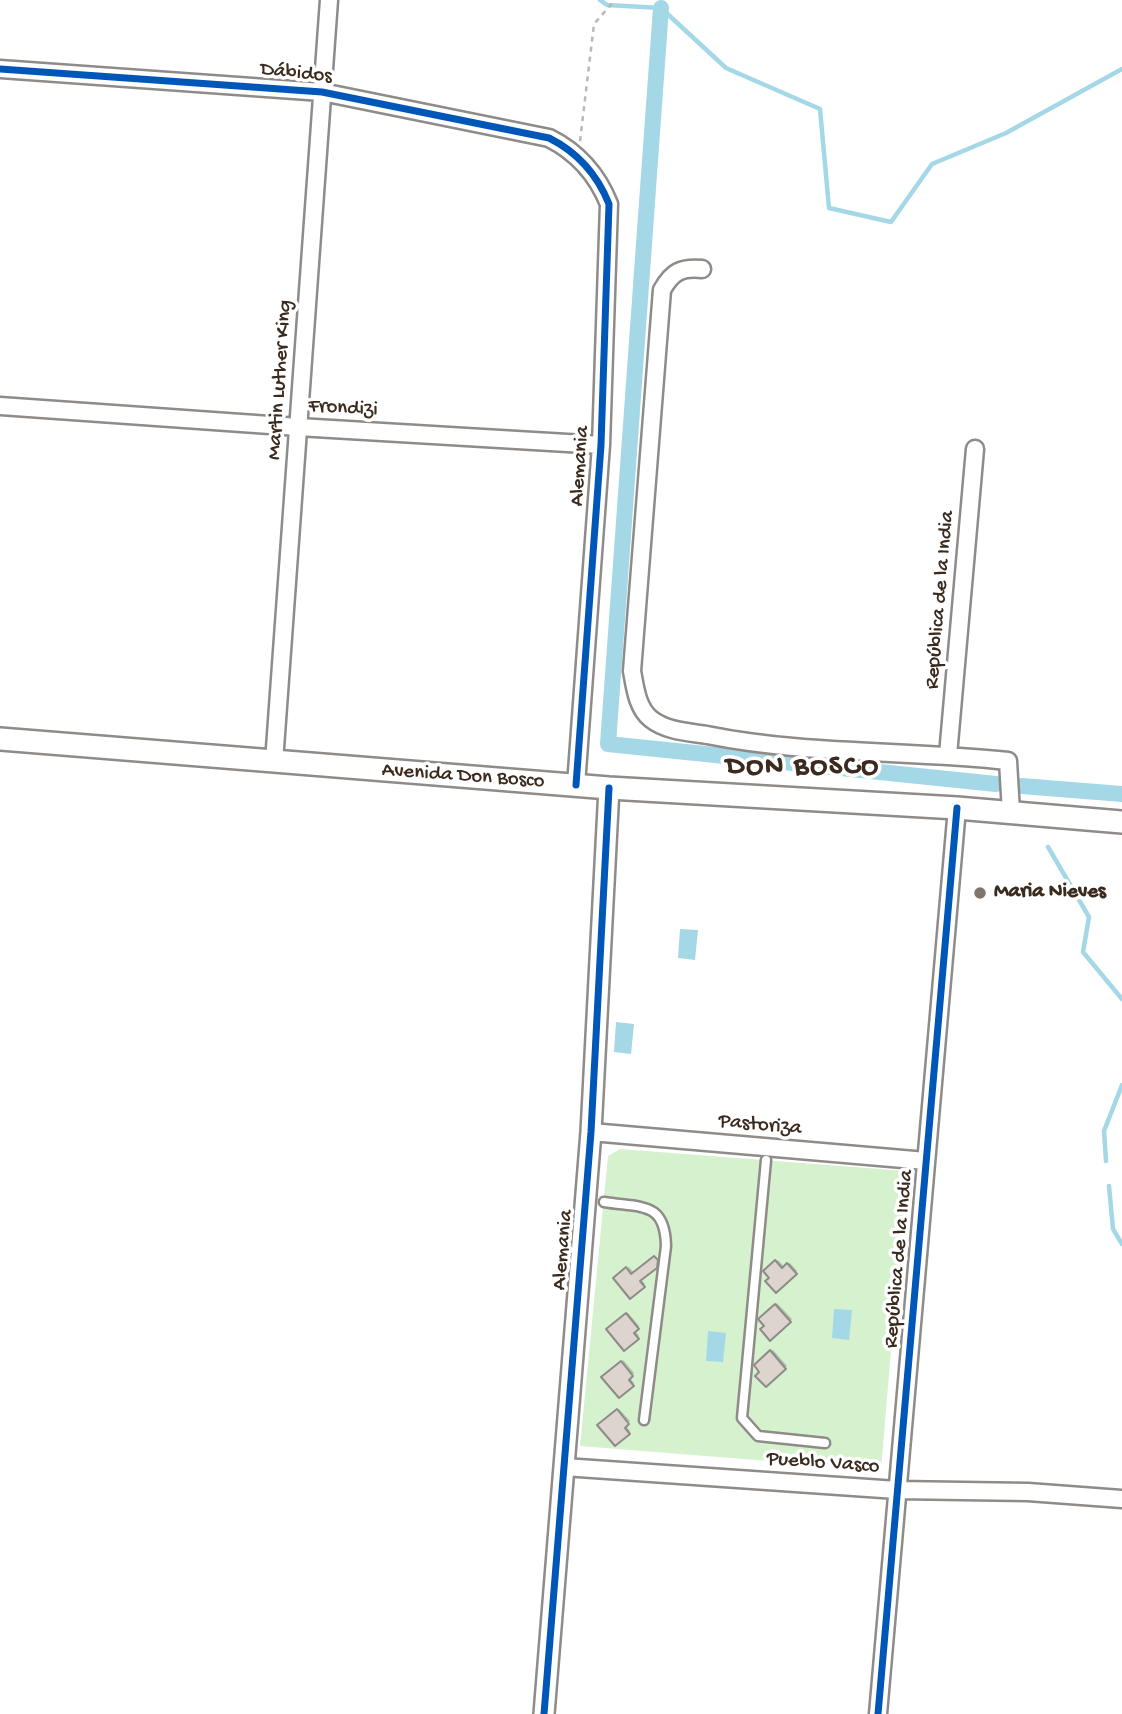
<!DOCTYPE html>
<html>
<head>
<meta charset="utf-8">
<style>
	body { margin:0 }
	canvas { display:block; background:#fff }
</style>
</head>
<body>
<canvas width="1122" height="1714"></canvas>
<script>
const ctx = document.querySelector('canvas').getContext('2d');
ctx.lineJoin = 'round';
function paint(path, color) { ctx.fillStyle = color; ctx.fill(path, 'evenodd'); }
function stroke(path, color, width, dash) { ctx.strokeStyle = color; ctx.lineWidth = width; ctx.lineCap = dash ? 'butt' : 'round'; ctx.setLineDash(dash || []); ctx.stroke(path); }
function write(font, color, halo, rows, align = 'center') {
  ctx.font = font + ' "Gochi Hand",sans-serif'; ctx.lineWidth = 7; ctx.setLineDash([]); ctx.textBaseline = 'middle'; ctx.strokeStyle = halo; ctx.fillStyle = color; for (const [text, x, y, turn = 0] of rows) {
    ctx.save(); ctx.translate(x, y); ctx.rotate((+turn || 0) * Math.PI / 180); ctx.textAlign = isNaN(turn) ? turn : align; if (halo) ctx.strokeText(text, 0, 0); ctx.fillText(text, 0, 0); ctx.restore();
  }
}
const green = new Path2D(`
	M620,1149L906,1171L881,1470L580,1446L608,1156Z`);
const water = new Path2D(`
	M680,929L698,930L695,960L678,958Z
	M616,1022L634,1024L631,1054L614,1052Z
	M834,1309L852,1310L849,1340L832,1338Z
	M708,1331L726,1333L723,1362L706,1361Z`);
const shadow = new Path2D(`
	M652,1259H658V1264L641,1279L645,1284L631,1297L615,1278L629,1267L634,1273Z
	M778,1260L784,1267L790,1263L797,1271L776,1290L772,1278L766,1271Z
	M777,1303L792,1319L771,1338L766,1326L760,1319Z
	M628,1313L639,1326L635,1330L639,1336L624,1348L609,1329Z
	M773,1350L787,1366L766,1385L756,1365Z
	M623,1360L634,1373L629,1377L634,1383L619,1396L604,1377Z
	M619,1409L630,1421L625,1425L630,1431L615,1444L600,1425Z`);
const stream = new Path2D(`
	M600,0L607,5L661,8L726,68L820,109L829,208L891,222L932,164L1006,133L1122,69
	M1048,847L1089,917L1083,952L1122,999
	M1106,1161L1104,1131L1122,1085
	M1109,1186L1113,1229L1122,1244`);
const canal = new Path2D(`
	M661,8L608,744L996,784
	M1022,786L1122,794`);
const building = new Path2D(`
	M654,1256L658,1260L657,1268L640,1281L645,1287L630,1299L613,1278L626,1267L631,1274Z
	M775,1260L782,1268L787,1263L797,1274L776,1293L765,1281L769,1278L763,1271Z
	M775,1304L791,1322L770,1341L760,1329L764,1326L758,1319Z
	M626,1313L639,1329L634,1333L639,1339L624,1351L606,1329Z
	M770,1350L786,1369L766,1387L755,1376L759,1372L754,1365Z
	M621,1361L633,1376L629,1380L634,1386L619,1398L601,1377Z
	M617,1409L629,1424L625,1428L630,1434L615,1446L597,1425Z`);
const path = new Path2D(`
	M580,141L594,24L615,0`);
const service = new Path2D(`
	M766,1160L742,1418L758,1436L825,1443
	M604,1202C641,1208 665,1201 666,1246L644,1420`);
const minor = new Path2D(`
	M0,69L322,92L549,138C577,152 597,174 609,204L601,445L576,785
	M702,269C681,267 672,272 662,290L632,671C635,687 637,708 651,719C666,731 688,732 707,735C806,755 908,750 1008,761L1011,812
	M0,406L298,427L601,445
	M948,755L975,449
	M274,762L329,0
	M591,1132L926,1161
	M564,1467L897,1490L1028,1492L1122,1499
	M878,1714L957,808`);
const tertiary = new Path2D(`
	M544,1714L591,1132L609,788`);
const secondary = new Path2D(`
	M0,739L609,788L957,808L1122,822`);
const cycleway = new Path2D(`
	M0,69L322,92L549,138C577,152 597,174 609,204L601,445L576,785
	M544,1714L591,1132L609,788
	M878,1714L957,808`);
const markers = [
	[980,893,7,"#80756d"]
];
const streetNames = [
	["Dábidos",296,74,6],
	["Martin Luther King",281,380,-86],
	["Frondizi",343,409,3],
	["Alemania",581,466,-86],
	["República de la India",941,600,-85],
	["Avenida Don Bosco",463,777,4],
	["Pastoriza",760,1126,5],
	["Alemania",564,1250,-85],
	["República de la India",900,1259,-85],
	["Pueblo Vasco",823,1464,4]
];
const poiNames = [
	["Maria Nieves",994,893]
];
const districtNames = [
	["DON BOSCO",803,769]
];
paint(green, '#d6f1ce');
paint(water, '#a4d8e6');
paint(shadow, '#0003');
stroke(stream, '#a4d8e6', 4.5);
stroke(canal, '#a4d8e6', 16);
paint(building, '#dcd4cd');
stroke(building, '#8e8b88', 2);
stroke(service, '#8e8b88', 13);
stroke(minor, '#8e8b88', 21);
stroke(tertiary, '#8e8b88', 24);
stroke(secondary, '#8e8b88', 26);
stroke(path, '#b9b8b6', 2.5, [5, 5]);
stroke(service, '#fff', 8);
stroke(minor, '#fff', 16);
stroke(tertiary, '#fff', 19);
stroke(secondary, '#fff', 21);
stroke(cycleway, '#0057b8', 7);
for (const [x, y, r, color] of markers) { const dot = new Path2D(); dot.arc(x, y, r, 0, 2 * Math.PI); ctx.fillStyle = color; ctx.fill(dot); stroke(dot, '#fff', 2.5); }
write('21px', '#3b2a1e', '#fff', streetNames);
write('bold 21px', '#3b2a1e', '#fff', poiNames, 'left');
ctx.letterSpacing = '2px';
write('bold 28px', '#3b2a1e', '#fff', districtNames);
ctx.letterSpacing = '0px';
</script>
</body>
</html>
